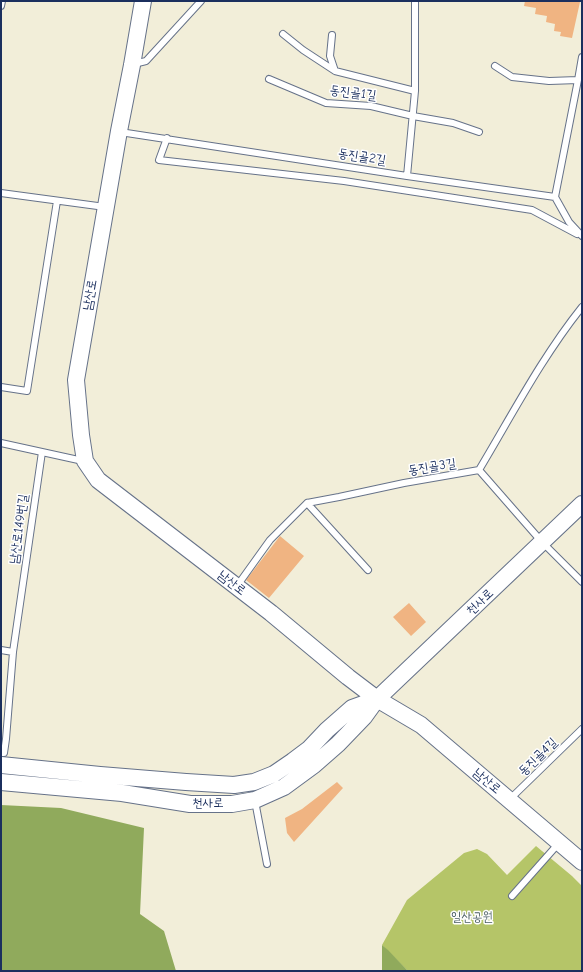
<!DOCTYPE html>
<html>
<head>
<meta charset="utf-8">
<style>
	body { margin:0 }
	#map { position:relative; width:583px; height:972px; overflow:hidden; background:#f2eed9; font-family:"Comic Neue",sans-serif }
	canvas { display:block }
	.frame { position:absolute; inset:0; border:2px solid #1b2f5e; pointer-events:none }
</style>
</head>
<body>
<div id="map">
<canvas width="583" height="972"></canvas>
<div class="frame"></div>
</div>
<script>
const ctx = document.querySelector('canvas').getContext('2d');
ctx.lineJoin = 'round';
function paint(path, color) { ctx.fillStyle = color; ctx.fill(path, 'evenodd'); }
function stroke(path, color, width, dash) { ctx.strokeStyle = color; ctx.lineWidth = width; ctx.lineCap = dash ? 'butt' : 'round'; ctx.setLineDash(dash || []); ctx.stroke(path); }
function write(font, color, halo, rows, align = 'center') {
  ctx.font = font + ' "Comic Neue","Poor Story",sans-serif'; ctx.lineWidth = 3; ctx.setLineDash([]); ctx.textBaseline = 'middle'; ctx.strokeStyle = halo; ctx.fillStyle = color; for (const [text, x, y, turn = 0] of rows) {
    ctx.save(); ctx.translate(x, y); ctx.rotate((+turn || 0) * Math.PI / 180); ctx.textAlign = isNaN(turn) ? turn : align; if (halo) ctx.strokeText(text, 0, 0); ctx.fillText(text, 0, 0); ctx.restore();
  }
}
const green = new Path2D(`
	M536,846L572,876L582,886V971H408L382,945L407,900L464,853L477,849L487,854L507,875Z`);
const forest = new Path2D(`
	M1,805L61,808L144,828L140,914L164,931L176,971H1Z
	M382,945L388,950L408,971H382Z`);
const building = new Path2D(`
	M525,1L580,2L572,38L560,36L561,32L554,31L555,24L546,22L547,16L535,14L536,8L524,6Z
	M280,536L304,556L269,598L246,580Z
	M409,603L426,622L411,636L393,617Z
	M337,782L343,788L294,842L287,833L285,818L302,809Z`);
const service = new Path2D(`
	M1,6L2,1
	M283,34L303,50L335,71L415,91
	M332,35L330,56L335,71
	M134,64L146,61L201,1
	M495,66L512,77L549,81L578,80
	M269,79L326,103L371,106L413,116L453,123L479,132
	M120,132L407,176L555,197L569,222L582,236
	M167,138L159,160L344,181L532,210L577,234
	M407,176L415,91V1
	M1,193L105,207
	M555,197L578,80L582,57
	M1,387L27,391L57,201
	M1,443L83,461
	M479,470L542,542L582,582
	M307,503L368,570
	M237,586L270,540L307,503L339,497L404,483L479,470C512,415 542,357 582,307
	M1,650L13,652
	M1,753H4L6,739L13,652L42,452
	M510,799L582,729
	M255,801L267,864
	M512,896L559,843`);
const tertiary = new Path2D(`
	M143,1L132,65L119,131L76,380L81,435L85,461L98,480L271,613L348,677L377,699L421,725L582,862
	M1,765L100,775L186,782L234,785L254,782L274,774L293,761L309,749L327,730L352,708L377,699
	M1,782L122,793L190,804H232L255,800L284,787L314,765L338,744L364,717L377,699L582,504`);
const streetNames = [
	["동진골1길",353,93,7],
	["동진골2길",362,157,9],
	["남산로",90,295,-80],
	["동진골3길",432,467,-9],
	["남산로149번길",19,529,-82],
	["남산로",232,583,38],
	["천사로",480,602,-43],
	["동진골4길",538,757,-44],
	["남산로",487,781,40],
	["천사로",208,803]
];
const parkNames = [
	["일산공원",472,917]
];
paint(green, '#b5c568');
paint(forest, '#90aa5c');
paint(building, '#f0b482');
stroke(service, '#667289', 8);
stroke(tertiary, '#667289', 18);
stroke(service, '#fff', 6);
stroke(tertiary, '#fff', 16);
write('13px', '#1b2f5e', '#fff', streetNames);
write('13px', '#495c61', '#fff', parkNames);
</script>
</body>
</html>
